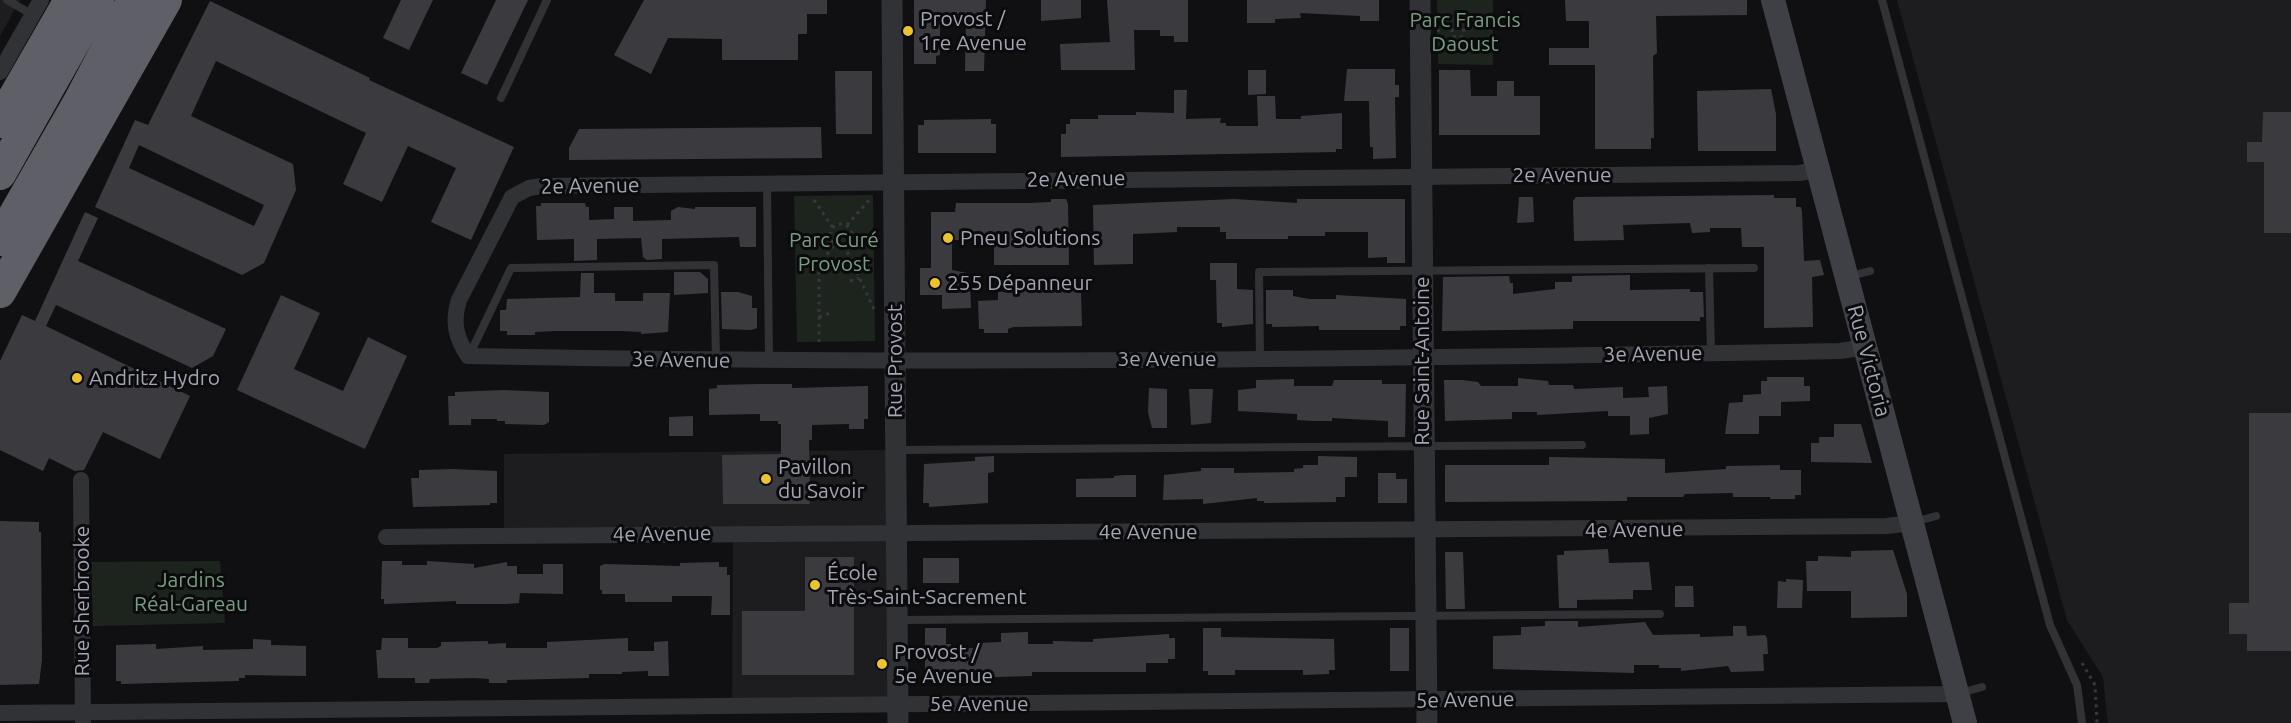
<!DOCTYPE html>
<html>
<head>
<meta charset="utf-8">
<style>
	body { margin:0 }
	canvas { display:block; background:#101012 }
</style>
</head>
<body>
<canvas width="2291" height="723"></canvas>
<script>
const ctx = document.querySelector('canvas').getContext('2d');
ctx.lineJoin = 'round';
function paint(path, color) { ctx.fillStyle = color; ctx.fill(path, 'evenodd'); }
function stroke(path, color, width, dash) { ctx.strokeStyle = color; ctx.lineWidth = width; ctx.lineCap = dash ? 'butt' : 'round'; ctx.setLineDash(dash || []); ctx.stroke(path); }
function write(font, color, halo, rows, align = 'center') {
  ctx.font = font + ' Ubuntu,sans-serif'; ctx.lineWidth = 6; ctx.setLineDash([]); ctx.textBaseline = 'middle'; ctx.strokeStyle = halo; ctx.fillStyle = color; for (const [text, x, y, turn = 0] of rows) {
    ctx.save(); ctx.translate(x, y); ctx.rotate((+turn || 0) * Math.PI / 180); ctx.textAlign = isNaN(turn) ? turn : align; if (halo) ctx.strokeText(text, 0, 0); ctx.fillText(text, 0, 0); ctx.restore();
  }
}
const built = new Path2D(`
	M0,0H20L0,36Z
	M1897,0H2291V723H2108L2103,677L2067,620Z
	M896,450L898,704L732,707L733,527L504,529V454Z`);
const green = new Path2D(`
	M1437,0H1493V65L1438,64Z
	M873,195L875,341L797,342L794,196Z
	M220,561L225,623L93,626L91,562Z`);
const building = new Path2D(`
	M401,0H433L409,50L383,38Z
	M496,0H528L487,85L461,73Z
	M644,0H827V14H807V34H798V60H722V39L668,38L651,74L614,55Z
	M914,0H986L984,71H965L966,16H940V55L936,56V64H914Z
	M1041,0H1081V18L1041,21Z
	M1107,0H1188V42H1174V36H1160V30H1134L1135,70H1061L1060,44L1110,42Z
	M1247,0H1379V21H1360V16L1300,13L1301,18L1275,19V23H1247Z
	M1565,0H1747V15L1656,16L1657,53L1653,56L1654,138H1651V149H1595V65H1549V48H1589V21H1566Z
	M210,1L370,78L369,80L514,147L471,240L431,222L456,168L408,146L382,202L343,184L366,133L216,61L191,116L293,164L296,190L264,263L242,275L95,207L135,120L148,125ZM139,145L264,205L254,226L129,168Z
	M1347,69H1395V85H1399V97H1395L1396,158L1373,159V147H1370L1369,101H1344Z
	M1248,70H1266V94L1248,95Z
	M1439,70H1470L1471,96H1497V81H1514V96H1540V135H1439Z
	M835,71H872V134H836Z
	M1771,89L1776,114V151H1698L1697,91Z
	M1174,90H1187L1186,119L1221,118L1220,123H1226V126H1258L1257,96H1275L1276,119H1301V116L1342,113V149H1336V152L1061,157V134H1066V124H1070V119H1098V115H1136V112L1174,113Z
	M2263,112H2291V233H2264V162H2247V142H2262Z
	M991,119V124H996V153H918V125H924V120Z
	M821,127L822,158L569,160V148L579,129Z
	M1774,195V198H1796V207H1801L1802,212L1804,261L1820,260L1824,275L1812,277L1813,327L1764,328V247H1742L1741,228H1710V232L1692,233L1690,223L1623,225L1624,240L1574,241L1573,201L1576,197Z
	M1519,197H1533L1534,222L1517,223Z
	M1051,199H1066L1068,204L1069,265H994V240H952V270L967,273V280H970L971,308L942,309V295H920V268H931V212H955L956,203H1030L1051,202Z
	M1235,199L1297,203V199H1405V263H1387V257L1368,258V232H1325V236H1288V239H1226V232H1220V227H1177V232L1133,234V264L1094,265L1093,205Z
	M541,203H585L586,207H589V220L614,219V207H633V221L671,220V211L678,207L695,209V207H756V247H740L739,237L662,239V259L647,260L643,257L641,238L597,239V260L574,261V239L537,240L536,206H541Z
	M85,212L98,218L78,261L226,329L213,356L192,368L56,305L46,326L190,396L160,459L103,432L84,470L75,471L49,458L43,471L0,450V361L22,315L35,321Z
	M1210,263H1237V289L1253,290V324L1222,327V323H1217L1216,280H1210Z
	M674,272H700L708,279V293L674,295Z
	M581,273H594V293H615V301H643V293H670L668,332L641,334V332L622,331H555L535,332V335H507V331H500V310H506L507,299L580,297Z
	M1630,275V290L1690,289V292H1703L1704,317H1700V321H1573V329L1442,331L1443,277L1509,276L1510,283H1513V294L1555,289V282H1572V276Z
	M1023,290H1076V292H1081L1082,326L1013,327L1008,329V333H984V329H979L978,301L998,300V292Z
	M1266,290H1293V296L1309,299H1336V295L1406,299V326H1400V330H1319V326L1272,327V324H1266Z
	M721,292H738L752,296V308H757V328L751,330L722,329Z
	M281,295L320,313L294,369L343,391L368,337L407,356L365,449L237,390Z
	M1767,377H1804V386H1810V401L1781,402V416H1759V434H1725L1729,403L1743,402V395L1761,394V381H1767Z
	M1518,378L1548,381L1549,385H1573L1574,389L1623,387V398L1649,397L1648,387L1667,386L1668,414L1649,418V434L1630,435V416H1608V411L1537,415V412H1512V419L1445,421L1444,380H1462L1478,382L1481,386H1518Z
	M1294,379V386H1332L1334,380H1382V384H1406L1405,437H1388V421L1332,418V421H1313L1297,420V414L1238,411V390L1256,388V380Z
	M759,384H792V388L868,386V419H864V429H849V424L812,425V440H809L810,504H723L722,455L781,454V424H778V421H760V414L709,415V389L717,388V385Z
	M1149,388L1167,389V428H1152L1148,412Z
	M1189,389H1213L1211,423L1191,425Z
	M503,390L549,392V422L544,425L505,424V421H497V419H471V425H449L448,396H455V392Z
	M2249,413H2291V651H2247V634H2229V603H2249Z
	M693,416V436H669V417Z
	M1834,424H1861L1872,463L1811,462V443H1819V437H1834Z
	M994,456V472L988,473V503L929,507V503H923L924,464L975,461V457Z
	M1318,456L1357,457V477H1345V497H1336V502L1264,503V501H1257V498L1203,504V499L1163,500L1164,475L1201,471V468H1234V473L1294,472V469L1303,468V465H1318Z
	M1549,457L1665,459V473L1726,469V466L1780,465V470H1801V495H1795V499H1770V497H1733V493L1685,494L1683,497H1627V501L1445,502V465H1549Z
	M453,469L497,471V503H490V505L413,507L411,478H419V470Z
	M1378,473H1396V479H1407V503H1378Z
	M1124,475H1136V497H1076V479L1114,478V476Z
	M0,521L39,522V532H41L42,660L39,684L0,685Z
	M1608,549L1609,563L1649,562L1652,590H1633V599L1577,600V608H1559L1557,555H1564V551Z
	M1893,550L1907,594V617L1851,618V591H1807L1806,561H1818V556L1851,557V551Z
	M1445,552H1463L1465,609H1446Z
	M805,557H854V675H742V611H805Z
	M923,558H959V583H923Z
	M382,561H402V565H427V561L474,564V568L507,562V566H517V574H543V564H563V594L520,593L519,603L507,604H456V601L384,604V599H381Z
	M719,562V567H727V575H730V615H711L712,596H672V602H625V594H602V590H600V566L605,564L680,566V563Z
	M1786,579L1803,580L1802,608H1777L1778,581L1786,582Z
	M1675,586H1693L1694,607H1675Z
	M1545,621H1578V627L1645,622L1653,635L1700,634V637L1733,636V626H1746L1747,636L1765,635L1767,638L1768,654H1763L1764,671L1731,672L1728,666L1681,671V668H1659V665H1634V673L1493,669V636L1521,635V627L1545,626Z
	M925,628H946V644H951V648H978V643L1001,642V633L1028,632V644H1053V641L1093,642V639L1169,634V638H1175V659H1168V663H1146V672H1032V676L996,677L925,676Z
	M1203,628H1221V637L1334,639L1335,670H1329V674L1303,675V670H1235V675H1208V671H1203Z
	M1390,628H1409V671H1390Z
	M382,638H408V648H437L441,646V642L488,641V644L506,643V648H547V642L628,638V651H654V642L668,641L669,676H648V671L622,672V674H589V678L507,680V683H489V679L475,678L430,679L429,683H415V678H378L376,650H381Z
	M253,639L271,640V645L306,646V676L245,675V678H239V681L158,683L121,684V681H116V645L156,644V649L203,646V650L253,649Z`);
const path = new Path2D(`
	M1452 32a6 6 0 1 1 12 0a6 6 0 1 1-12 0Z
	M1437,31L1446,27L1453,28
	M814,200L833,228
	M830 235a11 11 0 1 1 22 0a11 11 0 1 1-22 0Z
	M847,225L870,199
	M844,245L874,309
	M850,281L859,278
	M819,317L830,313
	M819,342V270L820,264L835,243
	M2082,663L2095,685L2097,723`);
const service = new Path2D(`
	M7,0L33,15
	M1882,0L2050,625L2077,685L2082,723
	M501,98L547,0
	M767,183L769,360
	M1709,268L1711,353
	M1847,277L1870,271
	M469,356L511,268L714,265L716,361
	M1260,359L1259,272L1754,268
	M896,450L1582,445
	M1914,522L1936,516
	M899,620L1660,614
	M1960,693L1982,687`);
const minor = new Path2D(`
	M0,72L41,0
	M1818,170L1799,173L542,186L529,188L512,197L459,300C452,322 456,338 468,356C925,365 1383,359 1840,351L1866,347
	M81,480L83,723
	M386,537C886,532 1386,533 1887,526L1911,523
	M0,713L1957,694`);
const tertiary = new Path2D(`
	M892,0L898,723
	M1420,0L1427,723`);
const secondary = new Path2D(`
	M1773,0L1965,723`);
const motorway = new Path2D(`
	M0,122L70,0
	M0,174L98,0
	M0,240L79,102L133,0
	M0,292L166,0`);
const markers = [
	[908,31,6,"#ebc32f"],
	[948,238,6,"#ebc32f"],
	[935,283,6,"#ebc32f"],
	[77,378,6,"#ebc32f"],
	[766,479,6,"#ebc32f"],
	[815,585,6,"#ebc32f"],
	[882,664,6,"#ebc32f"]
];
const poiNames = [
	["Provost /",920,19],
	["1re Avenue",920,43],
	["Pneu Solutions",960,238],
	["255 Dépanneur",947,283],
	["Andritz Hydro",89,378],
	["Pavillon",778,467],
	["du Savoir",778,491],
	["École",827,573],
	["Très-Saint-Sacrement",827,597],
	["Provost /",894,652],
	["5e Avenue",894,676]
];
const parkNames = [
	["Parc Francis",1465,20],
	["Daoust",1465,44],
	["Parc Curé",834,240],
	["Provost",834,264],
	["Jardins",191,580],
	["Réal-Gareau",191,604]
];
const streetNames = [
	["2e Avenue",1562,175],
	["2e Avenue",1076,179,-1],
	["2e Avenue",590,186,-1],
	["3e Avenue",1653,354,-1],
	["3e Avenue",1167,359],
	["3e Avenue",681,360,1],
	["Rue Provost",895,361,-90],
	["Rue Saint-Antoine",1422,361,-90],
	["Rue Victoria",1869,361,75],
	["4e Avenue",1634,530,-1],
	["4e Avenue",1148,532],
	["4e Avenue",662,534,-1],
	["Rue Sherbrooke",82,601,-90],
	["5e Avenue",1465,700,-1],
	["5e Avenue",979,704]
];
paint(built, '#1d1c1f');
paint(green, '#1d241e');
paint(building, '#3b3a3f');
stroke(path, '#37383d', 3, [3, 4.5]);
stroke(service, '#313236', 8);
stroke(minor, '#313236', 16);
stroke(tertiary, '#313236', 21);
stroke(secondary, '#3f4046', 24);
stroke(motorway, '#5e5f67', 32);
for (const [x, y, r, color] of markers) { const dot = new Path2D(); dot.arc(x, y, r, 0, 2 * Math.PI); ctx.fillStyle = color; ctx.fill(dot); stroke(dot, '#0b0b0d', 2); }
write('21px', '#a2a5b2', '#0b0b0d', poiNames, 'left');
write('21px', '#799d80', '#0b0b0d', parkNames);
write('21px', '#a2a5b2', '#0b0b0d', streetNames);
</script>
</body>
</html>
